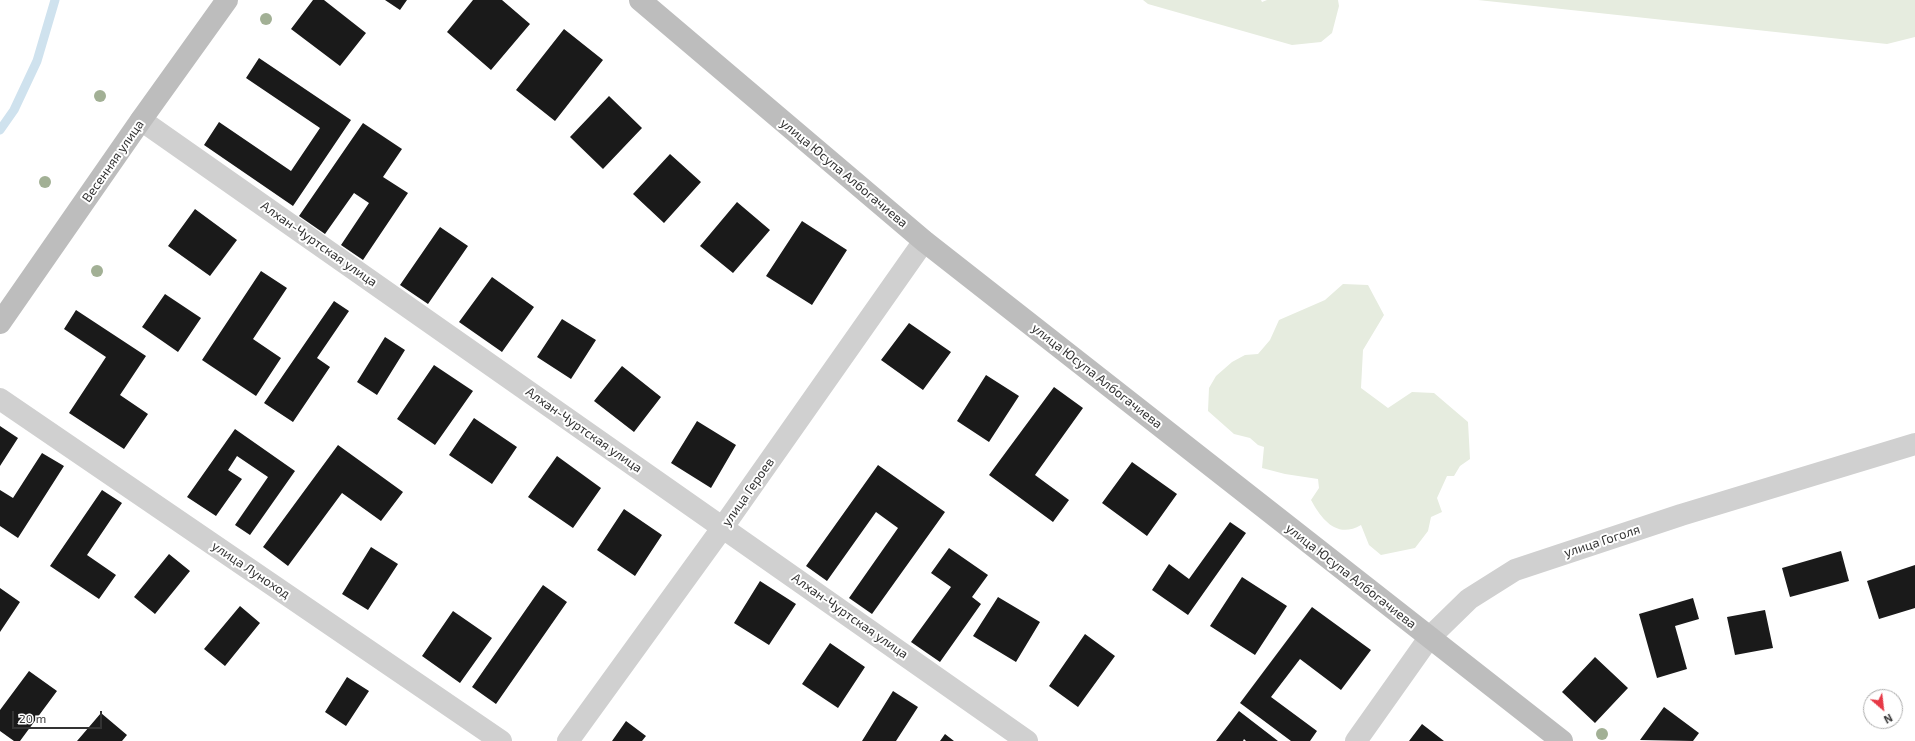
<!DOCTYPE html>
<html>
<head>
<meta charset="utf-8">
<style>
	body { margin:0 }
	#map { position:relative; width:1915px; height:741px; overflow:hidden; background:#fff; font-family:"Exo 2",sans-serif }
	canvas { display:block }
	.north { position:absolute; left:1863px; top:689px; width:40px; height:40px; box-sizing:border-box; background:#fff; border:1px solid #adadad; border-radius:50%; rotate:152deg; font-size:11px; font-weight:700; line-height:16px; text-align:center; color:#333 }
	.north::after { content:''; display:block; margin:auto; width:14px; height:18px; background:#e63946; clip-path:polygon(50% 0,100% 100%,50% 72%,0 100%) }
	.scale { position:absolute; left:12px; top:711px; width:90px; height:18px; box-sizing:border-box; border:2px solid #333; border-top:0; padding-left:5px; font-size:12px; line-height:14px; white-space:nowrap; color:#333; -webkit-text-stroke:3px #fff; paint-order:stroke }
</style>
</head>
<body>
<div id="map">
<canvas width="1915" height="741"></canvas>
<div class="north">N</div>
<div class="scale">20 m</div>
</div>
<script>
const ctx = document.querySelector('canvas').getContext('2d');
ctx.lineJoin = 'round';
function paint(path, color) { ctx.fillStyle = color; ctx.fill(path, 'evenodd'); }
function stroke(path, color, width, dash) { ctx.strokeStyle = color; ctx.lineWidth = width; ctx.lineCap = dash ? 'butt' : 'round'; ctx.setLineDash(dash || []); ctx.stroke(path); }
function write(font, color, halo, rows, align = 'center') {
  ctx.font = font + ' "Exo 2",sans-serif'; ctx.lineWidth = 4; ctx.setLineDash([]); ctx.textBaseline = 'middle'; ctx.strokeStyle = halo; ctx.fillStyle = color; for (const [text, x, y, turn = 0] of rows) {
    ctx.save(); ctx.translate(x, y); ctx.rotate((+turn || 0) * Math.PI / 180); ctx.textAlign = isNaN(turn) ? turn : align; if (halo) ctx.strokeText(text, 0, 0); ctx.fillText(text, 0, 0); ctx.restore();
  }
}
const green = new Path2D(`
	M1143,0H1261L1262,2L1267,0H1338L1339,6L1332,33L1321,42L1292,45L1148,4Z
	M1478,0H1915V37L1887,44Z
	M1343,284L1368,285L1384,315L1363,350L1361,388L1388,408L1412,392L1434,393L1468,422L1470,459L1460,466L1454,476H1447L1437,498L1442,512L1431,517L1428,531L1415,548L1381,555L1369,545L1361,525C1337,539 1322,520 1311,500L1319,488L1318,479L1285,474L1262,468L1264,447L1258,445L1250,438L1234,434L1208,411L1209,388L1216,376L1232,362L1245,355L1258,354L1270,340L1279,320L1325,300Z`);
const stream = new Path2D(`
	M0,130L14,110L37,61L55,0`);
const building = new Path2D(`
	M313,0H324L366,33L340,66L291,29Z
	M385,0H407L400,10Z
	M473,0H502L530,24L491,70L447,32Z
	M564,29L603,60L555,121L516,90Z
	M259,58L351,120L293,206L204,145L219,122L291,171L320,128L246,78Z
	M609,96L642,128L603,169L570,137Z
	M363,123L402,149L383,177L408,193L363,260L341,245L369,203L354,193L325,234L299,216Z
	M670,154L701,182L664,223L633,194Z
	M737,202L770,230L733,273L700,246Z
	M195,209L237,240L210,276L168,246Z
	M802,221L847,250L812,305L766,276Z
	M440,227L468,246L428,304L400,285Z
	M261,271L287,288L253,339L281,358L256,396L202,360Z
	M492,277L534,307L502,352L459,322Z
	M165,294L201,318L178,352L142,327Z
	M334,301L349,311L317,358L330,367L293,422L264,403Z
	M76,310L146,356L120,395L148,414L124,449L69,413L106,357L64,329Z
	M562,319L596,340L571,379L537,357Z
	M909,323L951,352L923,390L881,360Z
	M385,337L405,350L377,395L357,382Z
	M434,365L473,391L435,445L397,419Z
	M622,366L661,397L634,432L594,401Z
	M986,375L1019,396L989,442L957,421Z
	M1054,387L1083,408L1035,475L1069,500L1053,522L989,475Z
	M474,418L517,447L492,484L449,455Z
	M697,421L736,445L711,488L671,463Z
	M0,426L18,438L0,466Z
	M235,429L295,471L250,535L235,525L268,477L237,456L228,470L242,479L216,516L187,497Z
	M338,445L403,492L381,521L342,493L288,566L263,547Z
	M42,453L64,466L18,538L0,526V490L13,498Z
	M557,456L601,488L573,528L528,497Z
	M1132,462L1177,494L1147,536L1102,503Z
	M878,465L945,512L872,614L849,598L898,528L876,512L827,581L806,566Z
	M102,490L122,503L87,555L116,575L99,599L50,566Z
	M624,509L662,535L635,576L597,550Z
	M1230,522L1246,533L1188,615L1152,590L1169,564L1189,579Z
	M371,547L398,564L368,610L342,594Z
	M949,548L988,575L972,597L981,604L940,662L911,642L951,587L931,573Z
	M1841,551L1849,581L1790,597L1782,568Z
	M169,554L190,571L155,614L134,597Z
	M1915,565V608L1879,619L1867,581Z
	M1242,577L1287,606L1255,655L1210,626Z
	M760,581L796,604L769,645L734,623Z
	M543,585L567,602L496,704L472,687Z
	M0,588L20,602L0,632Z
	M998,597L1040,622L1016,662L973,636Z
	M1693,598L1699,619L1675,626L1687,669L1657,678L1639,614Z
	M240,606L260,623L225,666L204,649Z
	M1312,607L1371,650L1341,690L1300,659L1271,697L1317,731L1310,741H1291L1240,703Z
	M1765,610L1773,648L1735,655L1727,617Z
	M453,611L492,638L460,683L422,656Z
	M1085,634L1115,656L1078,707L1049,686Z
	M830,643L865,667L838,708L802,684Z
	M1595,657L1628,688L1595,723L1562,692Z
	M29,671L57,691L20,741H14L0,731V710Z
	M347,677L369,691L346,726L325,712Z
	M893,691L918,707L896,741H862Z
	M1664,707L1699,733L1693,741L1640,740Z
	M1239,711L1278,741H1246L1244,739L1243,741H1216Z
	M101,713L127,735L122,741H77Z
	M626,721L646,736L642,741H612Z
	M1422,724L1444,741H1409Z
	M945,734L954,741H940Z`);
const street = new Path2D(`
	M141,120L1027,741
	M0,399L501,741
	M568,741L723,527L924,241
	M1356,741L1429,638L1469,599L1515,570L1681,515L1915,444`);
const secondary = new Path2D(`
	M640,0L924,241L1562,741
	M0,323L141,120L227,0`);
const trees = [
	[266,19],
	[100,96],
	[45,182],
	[97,271],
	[1602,734]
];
const streetNames = [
	["Весенняя улица",113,161,-55],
	["улица Юсупа Албогачиева",844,173,40],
	["Алхан-Чуртская улица",319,244,35],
	["улица Юсупа Албогачиева",1097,376,38],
	["Алхан-Чуртская улица",584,430,35],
	["улица Героев",748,492,-55],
	["улица Гоголя",1602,541,-18],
	["улица Луноход",251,570,34],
	["улица Юсупа Албогачиева",1351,576,38],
	["Алхан-Чуртская улица",850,616,35]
];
paint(green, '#e6ecdf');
stroke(stream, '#cfe2ee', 9);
paint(building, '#1a1a1a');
stroke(street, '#d0d0d0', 22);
stroke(secondary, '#bdbdbd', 22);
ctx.fillStyle = '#a2b095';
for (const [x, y] of trees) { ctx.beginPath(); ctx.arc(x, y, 6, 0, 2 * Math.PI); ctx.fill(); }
write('13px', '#333', '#fff', streetNames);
</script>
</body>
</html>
